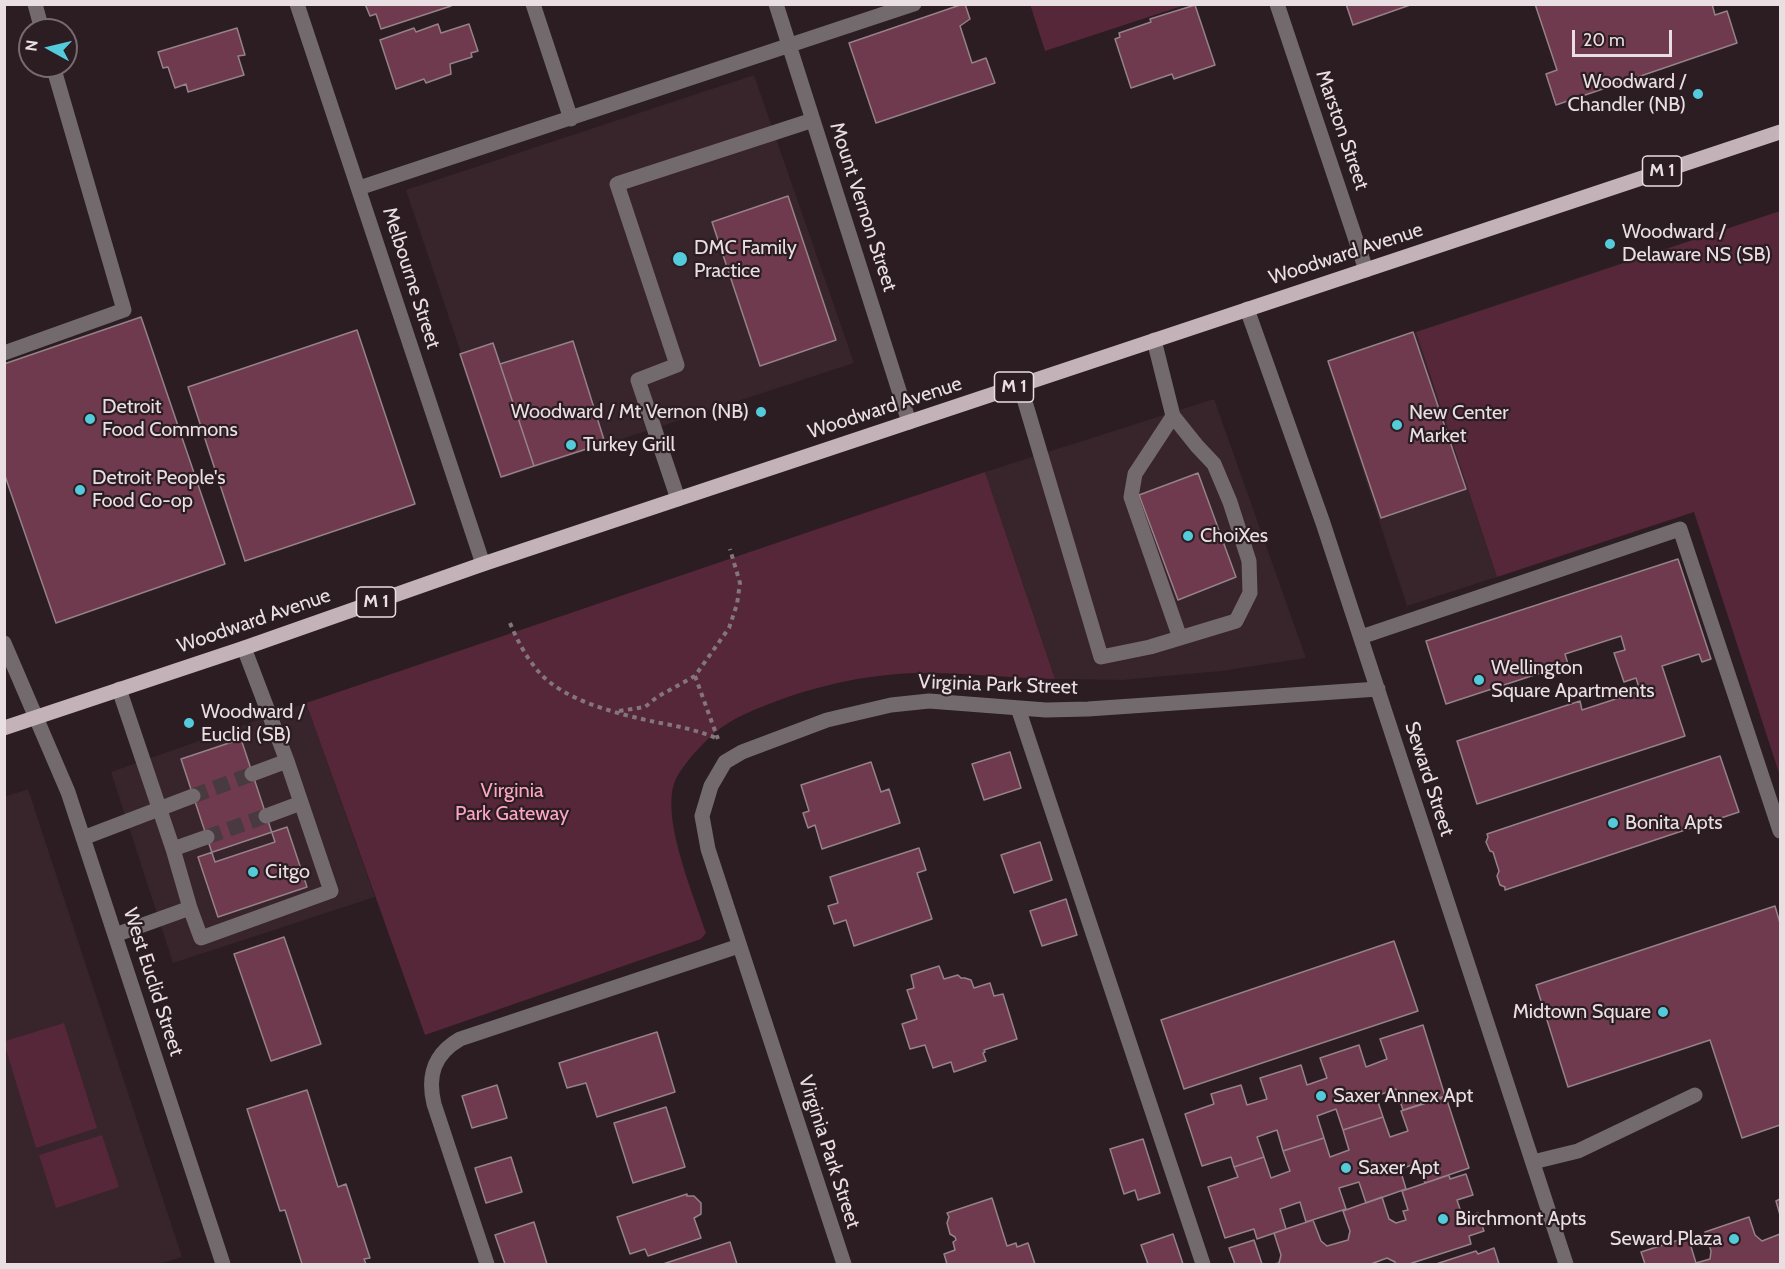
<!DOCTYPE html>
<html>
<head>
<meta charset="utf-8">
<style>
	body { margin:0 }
	#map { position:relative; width:1785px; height:1269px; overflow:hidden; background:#2b1d22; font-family:Cabin,sans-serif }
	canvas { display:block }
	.frame { position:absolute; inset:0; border:6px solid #e9dfe2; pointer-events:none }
	.north { position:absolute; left:18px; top:18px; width:60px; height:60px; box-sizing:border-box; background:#2b1d22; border:2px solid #776b6f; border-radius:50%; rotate:278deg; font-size:16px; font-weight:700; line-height:24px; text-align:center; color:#e9dfe2 }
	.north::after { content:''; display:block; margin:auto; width:21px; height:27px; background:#53cbdb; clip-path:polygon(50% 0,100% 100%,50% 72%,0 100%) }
	.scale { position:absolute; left:1572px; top:30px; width:100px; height:27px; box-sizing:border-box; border:3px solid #e9dfe2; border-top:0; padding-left:8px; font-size:18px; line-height:21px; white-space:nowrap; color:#e9dfe2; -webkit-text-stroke:4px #2b1d22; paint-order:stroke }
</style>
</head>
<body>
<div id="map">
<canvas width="1785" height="1269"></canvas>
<div class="frame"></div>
<div class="north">N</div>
<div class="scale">20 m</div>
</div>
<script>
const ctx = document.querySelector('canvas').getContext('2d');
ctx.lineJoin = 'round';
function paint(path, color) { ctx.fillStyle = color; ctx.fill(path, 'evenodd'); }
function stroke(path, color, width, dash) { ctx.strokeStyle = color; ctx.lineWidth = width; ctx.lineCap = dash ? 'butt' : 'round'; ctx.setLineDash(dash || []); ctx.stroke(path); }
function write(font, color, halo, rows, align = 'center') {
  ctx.font = font + ' Cabin,sans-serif'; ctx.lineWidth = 4.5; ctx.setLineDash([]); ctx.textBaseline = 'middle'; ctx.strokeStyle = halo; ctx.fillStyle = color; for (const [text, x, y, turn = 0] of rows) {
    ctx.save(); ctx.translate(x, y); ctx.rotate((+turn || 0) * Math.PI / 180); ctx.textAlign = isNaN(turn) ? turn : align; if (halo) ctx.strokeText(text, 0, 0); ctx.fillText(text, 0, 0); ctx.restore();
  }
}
const built = new Path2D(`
	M754,75L854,363L503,478L406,190Z
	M1416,332L1497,577L1407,606L1327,362Z
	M1214,399L1306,658L1222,671L1123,680L1055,679L985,472Z
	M306,703L375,897L173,963L111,772Z
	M28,789L182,1257L159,1264H5L4,797Z`);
const green = new Path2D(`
	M1030,4H1185V5L1045,51Z
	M1780,211V776L1694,512L1497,577L1416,332Z
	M985,472L1055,679C1008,678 962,672 915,673C855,675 789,692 735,719C718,728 703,743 691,757C685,765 677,774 674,784C662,821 694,896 706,933L701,939L425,1035L306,703Z
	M64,1023L97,1128L36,1148L5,1046V1041Z
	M102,1135L119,1187L56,1208L39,1155Z`);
const building = new Path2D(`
	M365,4H450L451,6L381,29L376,14L370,16Z
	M963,4H965L970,19L960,26L972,63L986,58L995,83L876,123L849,43Z
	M1346,4H1413L1353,25Z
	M1535,4H1712L1715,15L1727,11L1737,43L1556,105L1546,74L1557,70Z
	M1195,5L1215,65L1174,79L1172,74L1131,88L1115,39L1120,37L1119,33L1151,22L1150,19Z
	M438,24L441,33L469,24L478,51L471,53L472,57L450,64L451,74L426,83L424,79L396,89L380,40L414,28L416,32Z
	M237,28L245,55L238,56L244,75L188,92L186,84L175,88L168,67L163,68L158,52Z
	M788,196L836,340L760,366L712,222Z
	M141,317L225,564L56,623L4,473V364Z
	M357,330L415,504L245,561L188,387Z
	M1413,332L1466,489L1381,518L1328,361Z
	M573,341L605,443L534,466L500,364Z
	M493,343L534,466L501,477L460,354Z
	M1198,473L1236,577L1178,600L1139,495Z
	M1678,559L1711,659L1702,662L1699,654L1662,666L1685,736L1477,804L1457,741L1580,701L1582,710L1640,691L1636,678L1624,682L1614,653L1625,650L1621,636L1565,654L1568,664L1446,704L1426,641Z
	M241,739L275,842L215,862L181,759Z
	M1010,752L1021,788L984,800L972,764Z
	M1720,756L1739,812L1505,890V887L1500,885L1497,876L1499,871L1493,852L1490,851L1486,842L1488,837L1487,834Z
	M871,762L881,792L889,789L900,823L822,849L815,825L808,828L803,813L809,811L801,785Z
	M287,827L307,887L218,917L198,857Z
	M1040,842L1052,880L1014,893L1001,855Z
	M919,848L926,870L917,873L932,919L854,946L846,920L834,924L828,906L838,903L830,877Z
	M1066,899L1077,935L1042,946L1030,911Z
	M1775,906L1780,923V1125L1742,1138L1710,1040L1568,1087L1536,985Z
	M284,937L321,1044L271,1061L234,954Z
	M1394,941L1418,1011L1184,1089L1161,1020Z
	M939,966L944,979L958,975L961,978H965L971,980L974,988L990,983L994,996L1003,994L1017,1039L984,1050L985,1052L983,1053L986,1061L954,1072L951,1062L933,1068L925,1045L910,1049L902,1024L917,1019L907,990L914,988L911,975Z
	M1423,1025L1445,1096L1403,1110L1396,1089L1376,1096L1383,1117L1343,1130L1336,1109L1317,1116L1324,1138L1283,1151L1277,1130L1257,1137L1264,1157L1234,1167L1231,1157L1202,1166L1185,1114L1214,1104L1211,1094L1241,1085L1247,1105L1267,1099L1260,1078L1301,1065L1307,1085L1327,1078L1320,1058L1359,1045L1366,1067L1387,1059L1380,1039Z
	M657,1032L675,1092L597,1117L586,1083L567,1088L559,1063Z
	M497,1085L507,1118L472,1128L462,1096Z
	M307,1090L338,1187L346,1184L370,1258L364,1259L366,1264H302L285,1210L280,1211L247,1109Z
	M1446,1097L1469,1168L1425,1183L1418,1163L1400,1169L1406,1189L1366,1203L1359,1182L1339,1188L1346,1209L1306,1222L1300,1202L1280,1209L1286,1229L1257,1239L1254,1229L1225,1238L1208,1187L1238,1177L1234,1167L1264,1157L1271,1178L1290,1171L1283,1151L1324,1138L1330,1157L1349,1150L1343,1130L1383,1117L1390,1137L1408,1131L1401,1111Z
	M666,1107L685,1167L633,1183L614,1123Z
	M1143,1139L1160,1193L1138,1200L1135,1190L1124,1194L1110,1149Z
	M511,1157L522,1192L486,1203L475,1168Z
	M1466,1174L1473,1195L1457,1200L1463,1218L1478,1213L1484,1231L1469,1236L1471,1244L1409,1264H1396L1395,1262L1387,1258L1371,1264H1274L1279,1263L1281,1255L1274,1233L1313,1220L1321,1241L1327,1246L1348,1240L1350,1231L1343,1211L1382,1197L1389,1219L1396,1223L1406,1220L1403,1211L1408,1210L1402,1191L1449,1175L1450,1179Z
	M687,1194V1196H694L701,1203V1214L694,1218L701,1238L648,1256L645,1249L630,1254L617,1217Z
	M992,1198L1007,1246L1016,1243L1017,1247L1028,1243L1035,1264H947L944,1254L955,1250L953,1242L956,1240L955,1237L950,1234L947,1223L949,1217L947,1213Z
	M1780,1199V1215L1776,1201Z
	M1749,1217L1755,1235L1762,1241L1780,1234V1264H1645L1641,1252L1688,1237L1696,1263L1710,1259L1711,1251L1705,1232Z
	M534,1222L547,1264H505L495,1235Z
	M1173,1234L1183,1264H1148L1141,1245Z
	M1254,1240L1262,1264H1235L1229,1248Z
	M730,1242L737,1264H663Z
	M1494,1248L1499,1264H1436L1476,1251L1478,1254Z`);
const minorTunnel = new Path2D(`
	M193,796L252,774
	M207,837L266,816`);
const path = new Path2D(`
	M510,623C517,640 526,657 538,671C563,701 619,714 655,722C677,726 698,730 718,739
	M695,676L718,739
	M619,711L645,707L657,697L695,676L729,628L737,604L740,583L730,549`);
const minor = new Path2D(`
	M35,4L42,30
	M297,4L483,564
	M533,4L571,119
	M776,4L909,422
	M1277,4L1366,270
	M359,188L914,4
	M1247,309L1323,523L1566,1264
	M4,353L124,310L53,66
	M1020,385L1101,657L1150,647L1236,621L1250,593L1249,561L1230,502L1214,464L1197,446L1173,416L1154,340
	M1173,416L1135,474L1131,497L1180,638
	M678,499L638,380L677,365L617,184L813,120
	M1361,637L1680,529L1780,831
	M4,643L68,792L223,1264
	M119,689L173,849L190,908
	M1018,708L1203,1264
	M252,774L287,761
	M266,816L301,803
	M83,838L193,796
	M173,849L207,837
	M115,935L190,908L201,938L331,891L287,761L244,648
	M1533,1162L1578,1151L1695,1095
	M487,1264L434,1104C427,1075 434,1054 460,1039L739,946
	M844,1264L708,849L702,816L711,786L725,762L742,752L827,720L891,705L929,701L1046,710L1088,709L1378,689`);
const major = new Path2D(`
	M4,728L244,648L483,564L678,499L1780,132`);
const markers = [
	[1698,94,6,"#53cbdb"],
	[1610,244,6,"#53cbdb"],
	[680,259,8,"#53cbdb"],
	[761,412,6,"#53cbdb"],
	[90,419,6,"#53cbdb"],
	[1397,425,6,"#53cbdb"],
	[571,445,6,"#53cbdb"],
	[80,490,6,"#53cbdb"],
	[1188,536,6,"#53cbdb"],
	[1479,680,6,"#53cbdb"],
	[189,723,6,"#53cbdb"],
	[1613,823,6,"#53cbdb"],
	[253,872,6,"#53cbdb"],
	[1663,1012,6,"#53cbdb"],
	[1321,1096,6,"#53cbdb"],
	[1346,1168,6,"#53cbdb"],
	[1443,1219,6,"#53cbdb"],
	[1734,1239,6,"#53cbdb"]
];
const shields = [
	[1662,171,39],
	[1014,387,39],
	[376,602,39]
];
const shieldNames = [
	["M 1",1662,171],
	["M 1",1014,387],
	["M 1",376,602]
];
const poiNames = [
	["Woodward /",1686,82,"right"],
	["Chandler (NB)",1686,105,"right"],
	["Woodward /",1622,232],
	["Delaware NS (SB)",1622,255],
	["DMC Family",694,248],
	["Practice",694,271],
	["Detroit",102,407],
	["Food Commons",102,430],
	["Woodward / Mt Vernon (NB)",749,412,"right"],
	["New Center",1409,413],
	["Market",1409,436],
	["Turkey Grill",583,445],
	["Detroit People's",92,478],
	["Food Co-op",92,501],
	["ChoiXes",1200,536],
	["Wellington",1491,668],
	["Square Apartments",1491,691],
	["Woodward /",201,712],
	["Euclid (SB)",201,735],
	["Bonita Apts",1625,823],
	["Citgo",265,872],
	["Midtown Square",1651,1012,"right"],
	["Saxer Annex Apt",1333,1096],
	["Saxer Apt",1358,1168],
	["Birchmont Apts",1455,1219],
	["Seward Plaza",1722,1239,"right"]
];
const streetNames = [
	["Marston Street",1342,130,71],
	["Mount Vernon Street",863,207,72],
	["Woodward Avenue",1346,254,-18],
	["Melbourne Street",411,278,72],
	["Woodward Avenue",885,408,-18],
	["Woodward Avenue",254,621,-19],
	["Virginia Park Street",998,685,2],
	["Seward Street",1429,779,72],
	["West Euclid Street",153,982,72],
	["Virginia Park Street",829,1152,72]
];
const parkNames = [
	["Virginia",512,791],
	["Park Gateway",512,814]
];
paint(built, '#38242b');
paint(green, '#562639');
paint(building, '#703a4e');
stroke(building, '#948288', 1.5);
stroke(minorTunnel, '#483a3f', 15, [15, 8]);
stroke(path, '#82767a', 4, [4.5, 4.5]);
stroke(minor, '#726a6c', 15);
stroke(major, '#c3b3b8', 15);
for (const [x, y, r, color] of markers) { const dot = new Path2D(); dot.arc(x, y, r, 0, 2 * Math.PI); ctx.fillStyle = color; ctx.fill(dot); stroke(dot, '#2b1d22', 2); }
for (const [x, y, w] of shields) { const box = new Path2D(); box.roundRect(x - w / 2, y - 15, w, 30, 4.5); ctx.fillStyle = '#2b1d22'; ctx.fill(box); stroke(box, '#e9dfe2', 1.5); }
write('bold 18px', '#e9dfe2', null, shieldNames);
write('20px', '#e9dfe2', '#2b1d22', poiNames, 'left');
write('20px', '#e9dfe2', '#2b1d22', streetNames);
write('20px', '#fda6c4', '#2b1d22', parkNames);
</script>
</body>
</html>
